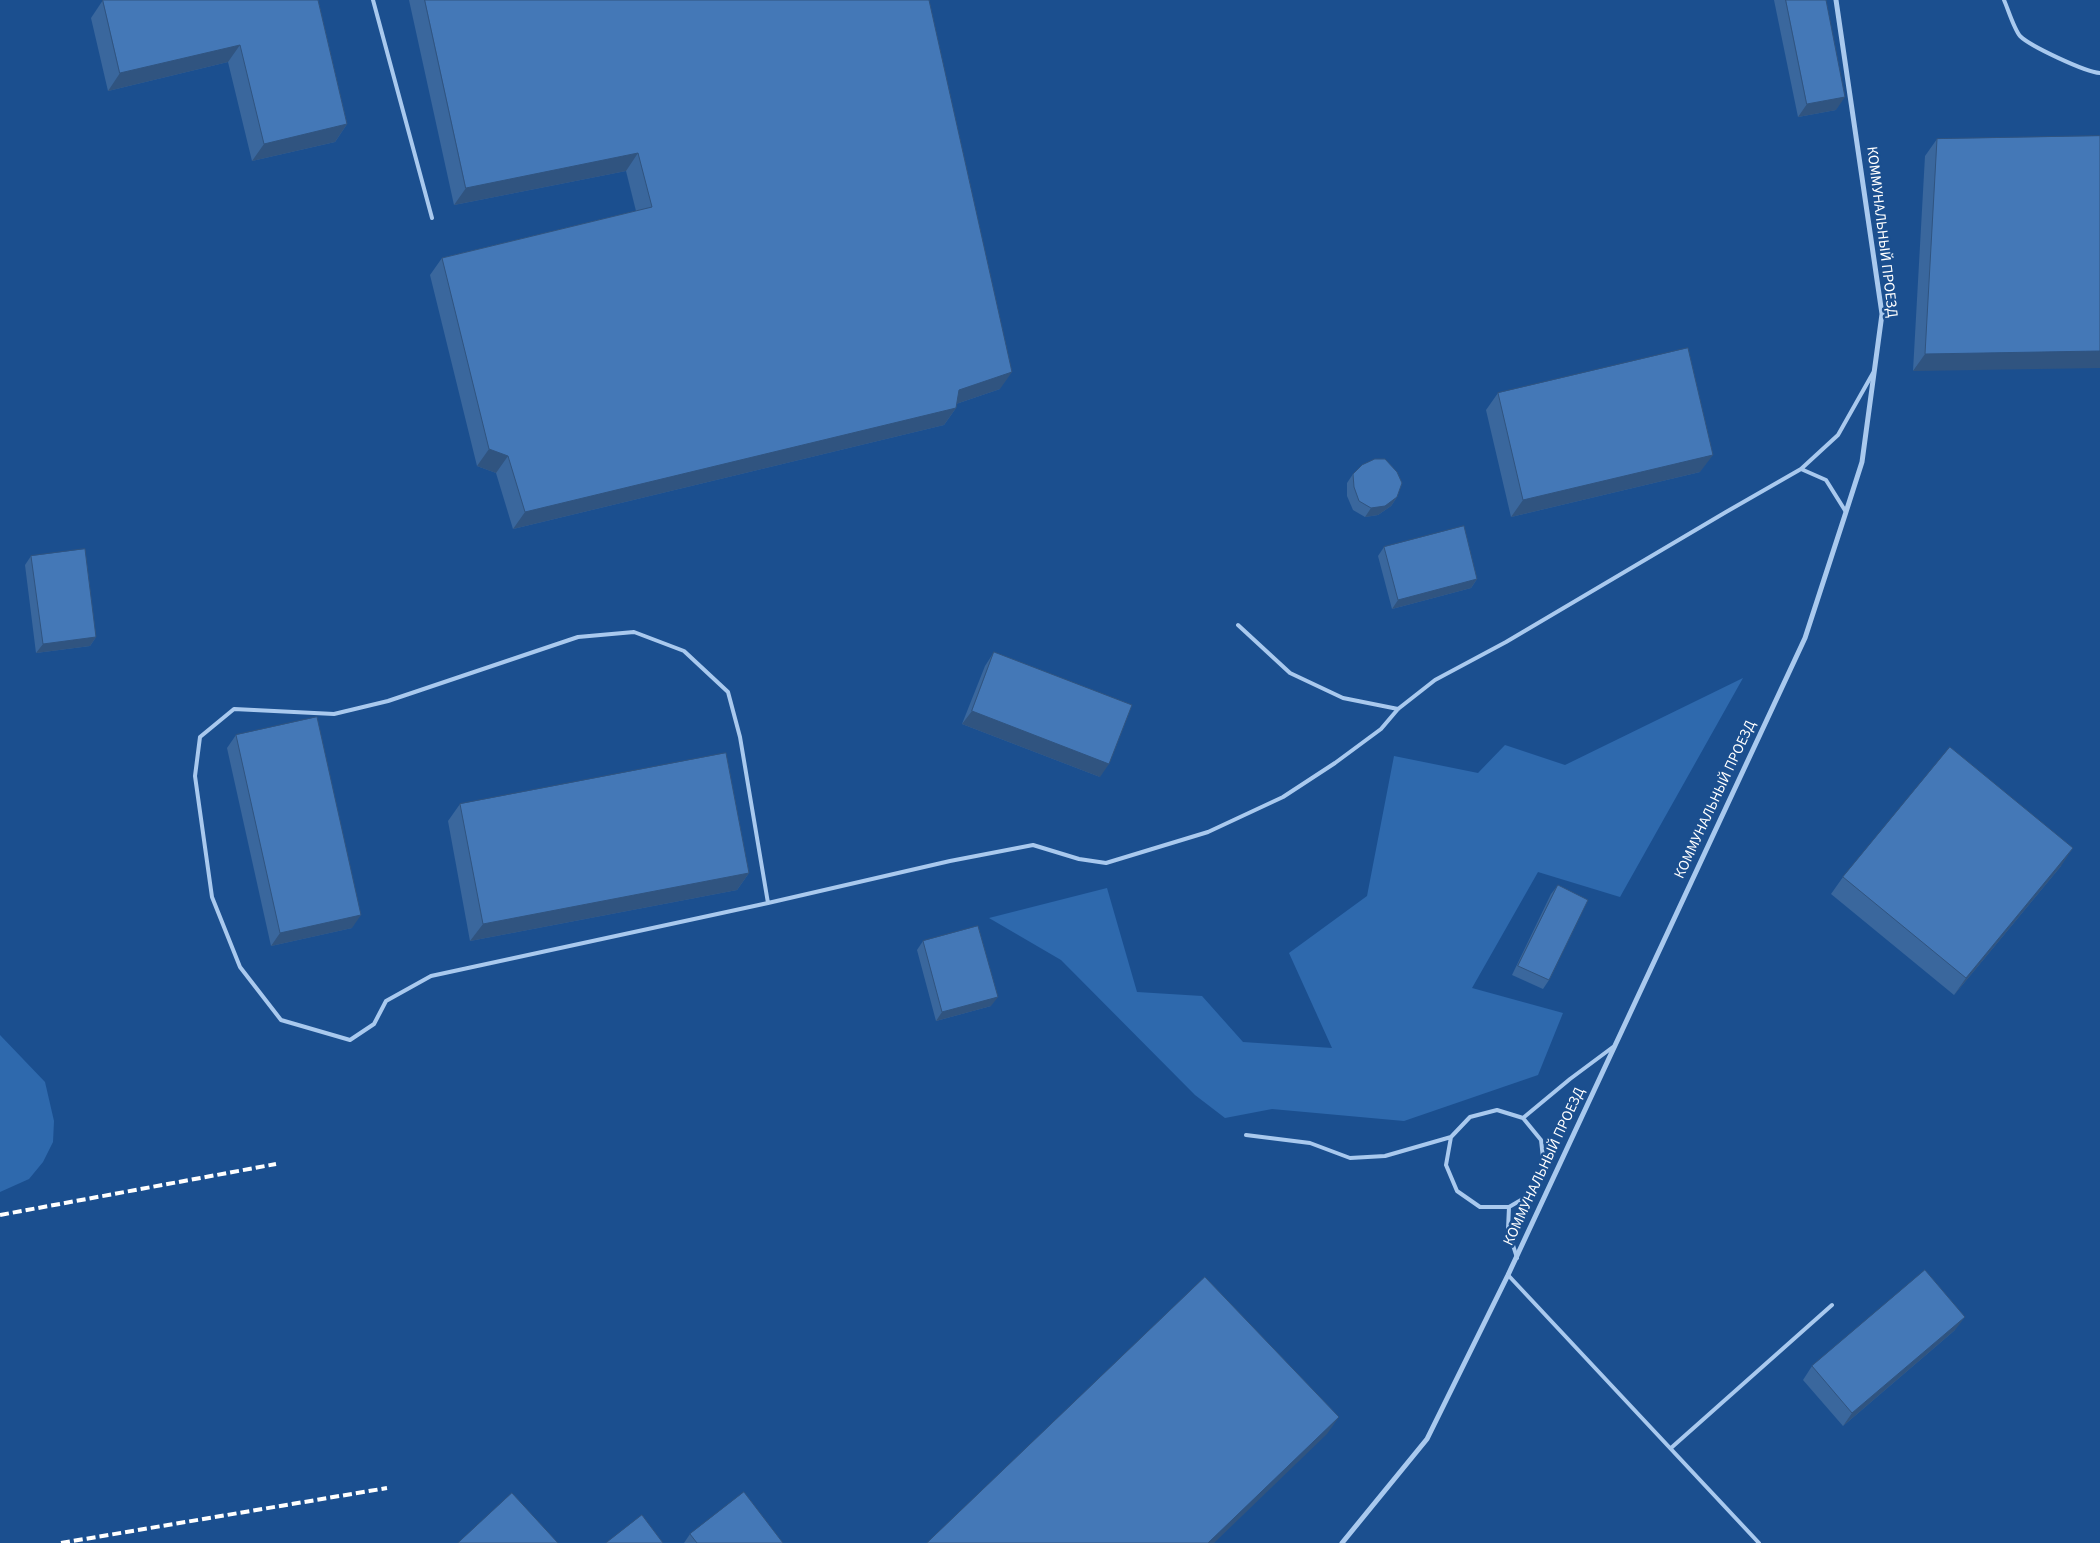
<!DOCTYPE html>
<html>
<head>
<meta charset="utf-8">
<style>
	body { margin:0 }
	canvas { display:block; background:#1b4f8f }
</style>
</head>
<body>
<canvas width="2100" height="1543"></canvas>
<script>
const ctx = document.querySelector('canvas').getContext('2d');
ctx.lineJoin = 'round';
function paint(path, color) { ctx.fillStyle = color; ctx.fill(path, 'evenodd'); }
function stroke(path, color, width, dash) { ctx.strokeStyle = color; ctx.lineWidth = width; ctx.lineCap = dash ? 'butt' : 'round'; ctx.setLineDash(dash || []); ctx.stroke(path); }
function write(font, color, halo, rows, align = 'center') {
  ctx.font = font + ' "Source Sans 3",sans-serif'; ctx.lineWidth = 5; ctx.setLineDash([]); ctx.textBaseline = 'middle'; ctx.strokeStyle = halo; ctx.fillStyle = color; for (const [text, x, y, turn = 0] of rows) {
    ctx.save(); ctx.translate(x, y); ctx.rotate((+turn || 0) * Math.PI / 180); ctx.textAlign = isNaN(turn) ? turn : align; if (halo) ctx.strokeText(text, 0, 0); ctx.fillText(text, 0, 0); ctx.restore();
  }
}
const green = new Path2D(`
	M1743,678L1620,897L1538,872L1472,988L1563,1013L1538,1075L1404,1121L1272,1109L1225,1118L1195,1095L1061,960L989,918L1107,888L1137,992L1202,996L1243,1042L1332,1048L1289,953L1367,896L1394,756L1478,773L1505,745L1565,765Z
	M0,1035L45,1082L54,1121L53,1142L43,1162L29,1179L0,1192Z`);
const lane = new Path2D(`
	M373,0L432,218
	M2004,0C2008,9 2014,29 2020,36C2030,46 2085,72 2100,73
	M1801,469L1826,480L1846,512
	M1238,625L1290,673L1343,698L1398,709
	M768,903L740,737L728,692L684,651L634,632L578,637L388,701L334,714L234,709L200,737L195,776L212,897L240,967L281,1020L350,1040L374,1024L386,1001L431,976L768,903L950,861L1033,845L1079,859L1106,863L1208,832L1283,797L1335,763L1381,729L1398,709L1435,680L1506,642L1726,512L1801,469L1838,435L1873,373
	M1523,1118L1570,1079L1613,1047
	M1246,1135L1310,1143L1350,1158L1385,1156L1451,1137L1470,1117L1497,1110L1523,1118L1541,1140L1544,1167L1533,1193L1509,1207H1480L1457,1191L1446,1165L1451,1137
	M1509,1207L1508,1229L1517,1258
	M1508,1275L1759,1543
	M1671,1448L1832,1305`);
const street = new Path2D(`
	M1342,1543L1427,1439L1508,1275L1805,638L1846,512L1862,462L1882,314L1836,0`);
const rail = new Path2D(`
	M0,1215L276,1164
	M61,1543L387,1488`);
const wall = new Path2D(`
	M103,0H318L347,124L335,142L252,161L228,62L108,91L91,18Z
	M409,0H929L1000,389L956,404V408L944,425L513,529L496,473L477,466L430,275L442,258L636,211L626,171L454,205Z
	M1774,0H1826L1836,110L1798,117Z
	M2100,136L1913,371L1925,156L1937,139Z
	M1498,393L1700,472L1511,517L1486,410Z
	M1353,474L1397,497L1391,506L1378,515L1365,517L1353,510L1347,496V483Z
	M1384,547L1477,579L1471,588L1392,609L1378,556Z
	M31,556L96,637L90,646L36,653L25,565Z
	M994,652L1100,777L962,724L985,666Z
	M236,735L352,928L271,946L227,748Z
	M460,804L749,873L737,890L470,941L448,821Z
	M2061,866L1954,995L1831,894L1843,877Z
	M1558,885L1549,980L1543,989L1512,975L1551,894Z
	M923,941L991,1006L936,1021L917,950Z
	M1955,1330L1843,1426L1803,1380L1812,1366Z
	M690,1534L783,1543H684Z`);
const shadedWall = new Path2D(`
	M240,45L228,62L108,91L120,73Z
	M1845,97L1836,110L1798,117L1807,104Z
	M347,124L335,142L252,161L264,144Z
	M638,153L626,171L454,205L466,188Z
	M2100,351V368L1913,371L1925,354Z
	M1012,372L1000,389L947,407L959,390Z
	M956,408L944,425L513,529L525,512Z
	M489,449L508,456L496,473L477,466Z
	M1713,455L1700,472L1511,517L1523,500Z
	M1397,497L1391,506L1378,515L1365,517L1371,508Z
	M1477,579L1471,588L1392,609L1398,600Z
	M96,637L90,646L36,653L43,644Z
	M972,711L1109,764L1100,777L962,724Z
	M2073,848L2061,866L1954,995L1966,978Z
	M749,873L737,890L470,941L483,924Z
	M361,915L352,928L271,946L280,933Z
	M998,997L991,1006L936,1021L942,1012Z
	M1965,1317L1955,1330L1843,1426L1852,1413Z
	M1339,1417L1327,1434L1214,1543H1208Z`);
const building = new Path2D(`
	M103,0H318L347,124L264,144L240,45L120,73Z
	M425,0H929L1012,372L959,390L956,408L525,512L508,456L489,449L442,258L652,207L638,153L466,188Z
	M1786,0H1826L1845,97L1807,104Z
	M2100,136V351L1925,354L1937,139Z
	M1688,348L1713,455L1523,500L1498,393Z
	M1375,459H1385L1397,472L1402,483L1397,497L1385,506L1371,508L1359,501L1354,487L1353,474L1362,465Z
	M1464,526L1477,579L1398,600L1384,547Z
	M85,549L96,637L43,644L31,556Z
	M994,652L1132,705L1109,764L972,711Z
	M317,717L361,915L280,933L236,735Z
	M1950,747L2073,848L1966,978L1843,877Z
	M726,753L749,873L483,924L460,804Z
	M1558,885L1588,900L1549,980L1518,966Z
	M978,926L998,997L942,1012L923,941Z
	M1925,1270L1965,1317L1852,1413L1812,1366Z
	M1205,1277L1339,1417L1208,1543H927Z
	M744,1492L783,1543H697L690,1534Z
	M512,1493L558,1543H458Z
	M642,1515L663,1543H606Z`);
const streetNames = [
	["КОММУНАЛЬНЫЙ ПРОЕЗД",1881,232,83],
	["КОММУНАЛЬНЫЙ ПРОЕЗД",1716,800,-65],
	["КОММУНАЛЬНЫЙ ПРОЕЗД",1545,1167,-65]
];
paint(green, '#2e69ad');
stroke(lane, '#a9c9ee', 4);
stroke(street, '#a9c9ee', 5);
stroke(rail, '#fff', 4, [9, 4]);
paint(wall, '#3a679d');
paint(shadedWall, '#305480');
paint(building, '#4478b7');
stroke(building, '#305480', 1);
write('15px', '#fff', '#1b4f8f', streetNames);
</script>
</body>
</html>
